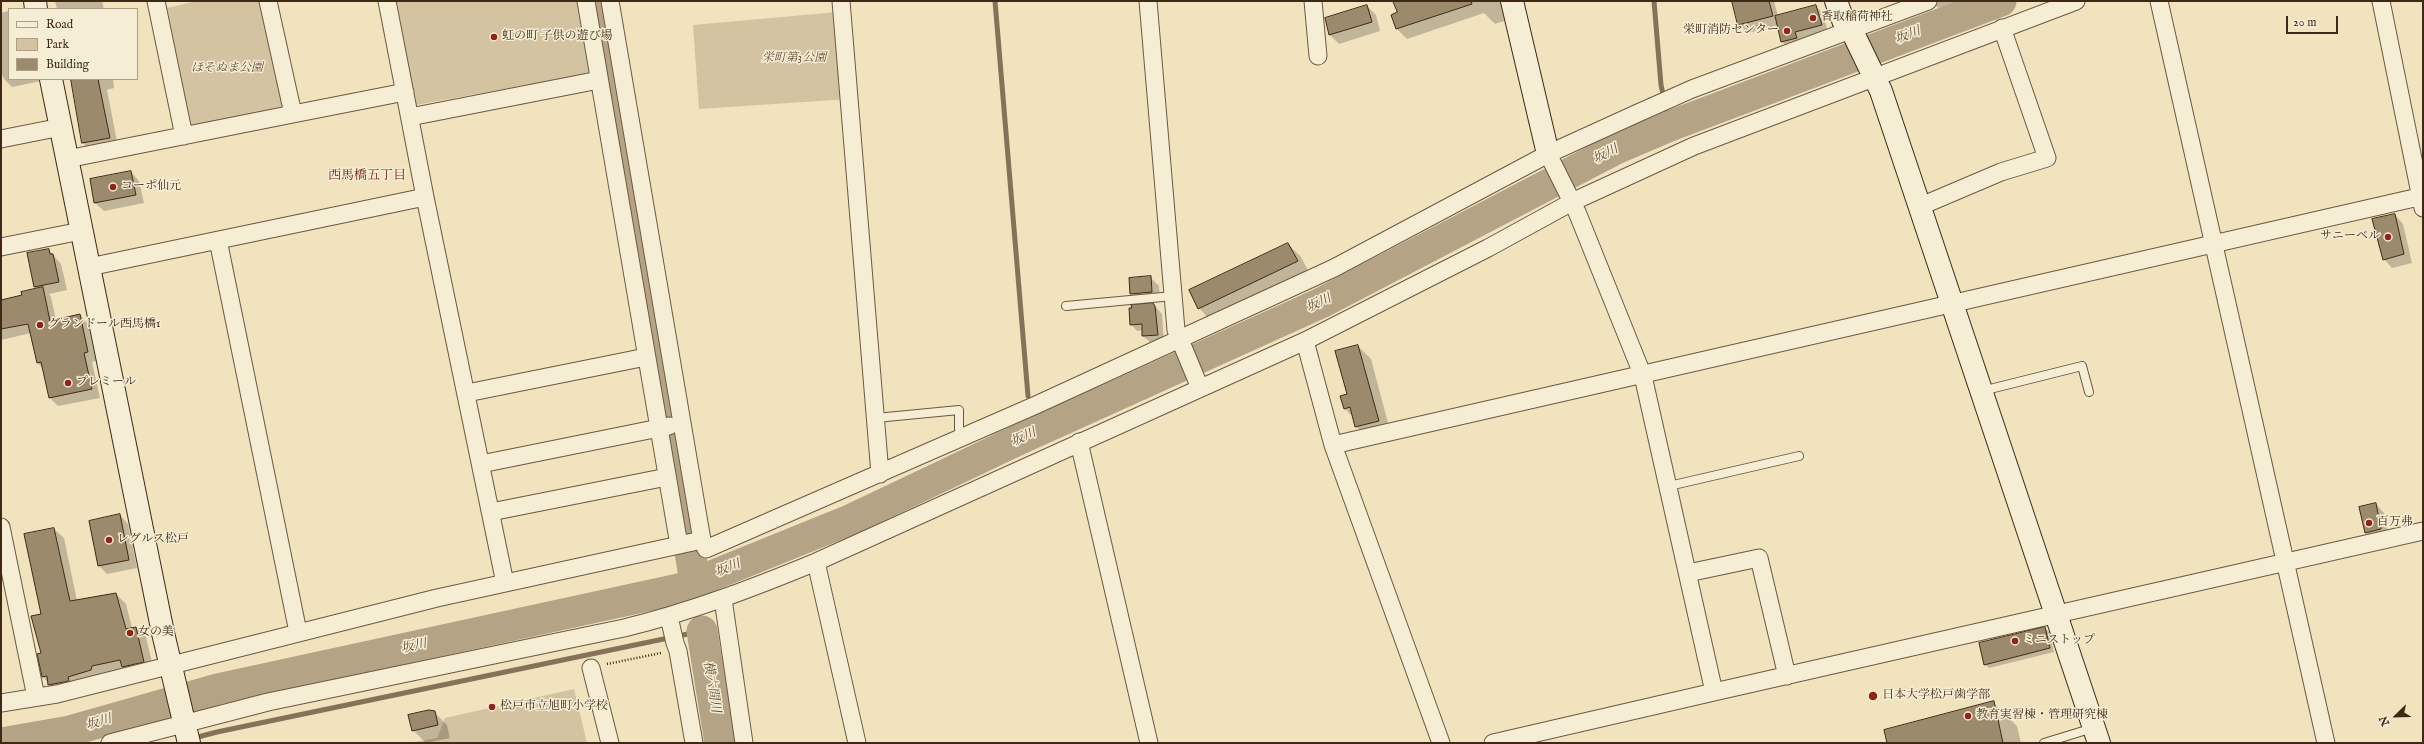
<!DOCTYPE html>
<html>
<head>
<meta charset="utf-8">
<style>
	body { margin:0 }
	#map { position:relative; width:2424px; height:744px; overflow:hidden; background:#f1e3be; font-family:"IM FELL English",serif }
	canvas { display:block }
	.frame { position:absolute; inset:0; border:2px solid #3f2916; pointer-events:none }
	.legend { position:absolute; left:8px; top:8px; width:130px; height:72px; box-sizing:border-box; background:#f6edd5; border:1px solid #ad9f89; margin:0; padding:5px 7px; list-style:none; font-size:12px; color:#3f2916 }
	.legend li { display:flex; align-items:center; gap:8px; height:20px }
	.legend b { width:20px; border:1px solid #ad9f89 }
	.north { position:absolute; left:2376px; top:696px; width:40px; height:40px; -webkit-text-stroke:3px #f6edd5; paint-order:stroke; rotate:247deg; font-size:11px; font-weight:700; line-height:16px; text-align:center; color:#3f2916 }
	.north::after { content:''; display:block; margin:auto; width:14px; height:18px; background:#3f2916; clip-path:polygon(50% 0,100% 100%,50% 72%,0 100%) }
	.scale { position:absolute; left:2286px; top:16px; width:52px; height:18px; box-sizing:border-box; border:2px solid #3f2916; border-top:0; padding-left:5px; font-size:12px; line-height:14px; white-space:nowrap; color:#3f2916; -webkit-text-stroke:3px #f6edd5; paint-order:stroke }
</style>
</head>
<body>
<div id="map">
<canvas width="2424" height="744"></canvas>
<div class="frame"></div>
<ul class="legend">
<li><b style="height:5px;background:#f6edd5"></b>Road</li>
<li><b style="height:11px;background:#d3c3a1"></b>Park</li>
<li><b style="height:11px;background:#9c8a6d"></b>Building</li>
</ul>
<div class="north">N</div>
<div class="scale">20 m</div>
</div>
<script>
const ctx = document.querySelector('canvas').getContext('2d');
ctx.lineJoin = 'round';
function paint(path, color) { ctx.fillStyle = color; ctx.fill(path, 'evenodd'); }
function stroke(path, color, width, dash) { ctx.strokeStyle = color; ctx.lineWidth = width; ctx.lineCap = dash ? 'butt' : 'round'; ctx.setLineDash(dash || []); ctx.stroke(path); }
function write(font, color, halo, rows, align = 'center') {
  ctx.font = font + ' "IM FELL English","Noto Serif JP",serif'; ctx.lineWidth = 3; ctx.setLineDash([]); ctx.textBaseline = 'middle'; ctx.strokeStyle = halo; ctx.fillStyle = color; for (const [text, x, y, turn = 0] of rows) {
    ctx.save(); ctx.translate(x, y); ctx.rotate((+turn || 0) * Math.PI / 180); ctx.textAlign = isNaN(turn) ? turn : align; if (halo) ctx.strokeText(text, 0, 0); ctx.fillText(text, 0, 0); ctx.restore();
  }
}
const green = new Path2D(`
	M197,1H259L283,108L190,127L167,8Z
	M395,1H580L592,73L416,105Z
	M838,12L849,99L699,109L693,25Z
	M574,689L587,743H408L437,738L445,718Z`);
const shadow = new Path2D(`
	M55,1H102L104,9H57Z
	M1395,1H1503L1510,19L1495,24L1484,13L1407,39L1397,29L1392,15L1398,13Z
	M1733,1H1774L1778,16L1816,7L1823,13L1828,32L1801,39L1803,45L1789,48L1782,42L1778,25L1748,33L1739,24Z
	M1931,1H1970L1938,8Z
	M1367,6L1376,15L1380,31L1339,44L1330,35L1326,19Z
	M8,11L9,79H40L41,81L12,87L4,79L1,72V13Z
	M70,79H113L114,88L107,90L118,146L92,152L83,143L74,89Z
	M131,172L139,181L144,203L104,211L95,203Z
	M2395,215L2403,224L2412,263L2392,268L2384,259Z
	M1288,244L1301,257L1310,274L1211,321L1199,308Z
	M49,250L61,264L67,290L49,294L51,297L56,320L80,315L88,324L96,361L92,362L100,398L58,406L50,398L43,369L38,363L31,333L1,340V301L23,296L38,289L35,287Z
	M1150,277L1159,286L1160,301L1140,303L1131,294L1130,279Z
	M1153,304L1162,314L1164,342H1150L1143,336V330L1137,331L1131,324Z
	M1358,346L1371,359L1391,434L1369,439L1356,426L1354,418L1345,409Z
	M2376,504L2384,513L2389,537L2374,541L2366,532Z
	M120,515L128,524L137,568L107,574L99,566Z
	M54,529L64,538L77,601L116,594L126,604L132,628H136L146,637L154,671L59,695L43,677L38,655L42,654V615Z
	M2045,628L2049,632L2054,652L1989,668L1985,664Z
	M1993,703L2017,726L2021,743H1888Z
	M434,712L447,725L450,738L426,743L413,730Z`);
const stream = new Path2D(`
	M995,1L1028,396
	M1654,1L1661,85L1670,126
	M194,738L217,732L702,631`);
const river = new Path2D(`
	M597,1L695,582
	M702,631L720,743
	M2,743L70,731L218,689L679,589L852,519L1018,440L1321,303L1616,149L1670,126L2001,1`);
const building = new Path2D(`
	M1393,1H1471L1472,4L1396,29L1391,15L1397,12Z
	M1732,1H1769L1773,16L1738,25Z
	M1367,5L1372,22L1329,35L1325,18Z
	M1816,5L1822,25L1795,32L1797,38L1781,42L1775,16Z
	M71,79H98L110,138L82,143Z
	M131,171L136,195L94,203L90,179Z
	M2395,214L2404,254L2383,260L2372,219Z
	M1288,243L1298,261L1198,309L1189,290Z
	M49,249L50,254H53L59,282L34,287L27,253Z
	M1151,276L1152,292L1130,294L1129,278Z
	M43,287L50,321L80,314L88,352L84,353L92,389L49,398L41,362L37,363L28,324L1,329V300L22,295L21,292Z
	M1153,303L1155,306L1158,335L1142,336V324L1130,325L1129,308H1132L1131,305Z
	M1358,345L1379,421L1355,427L1350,407L1344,409L1340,396L1347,394L1335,351Z
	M2376,503L2381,529L2365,533L2359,507Z
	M120,514L129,560L98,566L89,521Z
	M54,528L70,601L116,593L126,629L136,627L144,662L122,667L120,660L92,666L91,670L68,677L69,681L48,685L47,676L42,677L37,654L41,653L31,616L41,614L24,534Z
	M2045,627L2050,648L1984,665L1979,643Z
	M1994,701L2003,743H1887L1884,730Z
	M429,710L435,711L438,725L412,731L408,715Z`);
const path = new Path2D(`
	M607,664L661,653`);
const lane = new Path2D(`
	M1066,306L1173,296
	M1982,391L2082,366L2089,392
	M876,418L959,410V429
	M1669,486L1799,456
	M2044,743L2093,728`);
const street = new Path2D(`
	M156,1L184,136
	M387,1L425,197L505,583
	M586,1L679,545
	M610,1L702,540L706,549L1036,405L1334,268L1548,154L1638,113L1692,89L1928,1
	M841,1L880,474
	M1148,1L1176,330L1200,388
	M1313,1L1318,56
	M2159,1L2326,743
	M2381,1L2423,208
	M293,114L405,92
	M410,117L599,80
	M1,139L61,127
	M1548,154L1577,212L1643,376L1714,692L2423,531
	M67,159L293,114L268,1
	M1921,206L2001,172L2047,158L2002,28
	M218,240L298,632
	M1,247L81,231
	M89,267L425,197
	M1305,341L1333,445L1441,743
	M467,393L646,357
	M1079,442L1149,743
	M1333,445L2423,196
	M481,464L669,426
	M491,512L667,477
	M1,527L36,697
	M816,562L857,743
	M1688,573L1759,558L1787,676
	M723,599L744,743
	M669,617L675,643L678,651L694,743
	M591,668L610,743
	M1,703L57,694L437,598L702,540
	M110,743L268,702L624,628C690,612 753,588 816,562L1305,341L1488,248L1572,202L1694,146L2076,1
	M1493,743L1714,692`);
const secondary = new Path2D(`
	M35,1L36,9
	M1512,1L1548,154
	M1836,1L1846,28L1852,31L1881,91L2099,743
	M51,79L163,633L189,743`);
const markers = [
	[1813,18,4,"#8f2418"],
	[1787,31,4,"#8f2418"],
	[494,37,4,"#8f2418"],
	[113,187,4,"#8f2418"],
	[2388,237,4,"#8f2418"],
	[40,325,4,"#8f2418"],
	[68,383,4,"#8f2418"],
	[2369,523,4,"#8f2418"],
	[109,540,4,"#8f2418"],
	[130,633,4,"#8f2418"],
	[2015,641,4,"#8f2418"],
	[1873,696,5,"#8f2418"],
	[492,707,4,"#8f2418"],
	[1968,716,4,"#8f2418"]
];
const poiNames = [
	["香取稲荷神社",1821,18],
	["栄町消防センター",1779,31,"right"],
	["虹の町 子供の遊び場",502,37],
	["コーポ仙元",121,187],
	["サニーベル",2380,237,"right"],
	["グランドール西馬橋1",48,325],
	["プレミール",76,383],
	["百万弗",2377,523],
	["レグルス松戸",117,540],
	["女の美",138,633],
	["ミニストップ",2023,641],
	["日本大学松戸歯学部",1882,696],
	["松戸市立旭町小学校",500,707],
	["教育実習棟・管理研究棟",1976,716]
];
const parkNames = [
	["栄町第3公園",794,59],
	["ほそぬま公園",227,69]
];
const waterNames = [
	["坂川",1908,36,-21],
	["坂川",1606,155,-27],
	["坂川",1319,304,-26],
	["坂川",1024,438,-25],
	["坂川",728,569,-22],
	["坂川",414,647,-12],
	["横六間川",711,687,81],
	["坂川",99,723,-16]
];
const neighbourhoodNames = [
	["西馬橋五丁目",367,176]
];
paint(green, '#d3c3a1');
paint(shadow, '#0003');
stroke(stream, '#857359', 5);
stroke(river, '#b4a485', 31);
paint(building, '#9c8a6d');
stroke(building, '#3f2916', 1);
stroke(lane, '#6c5840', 10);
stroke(street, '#6c5840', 19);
stroke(secondary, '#3f2916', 24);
stroke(path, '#3f2916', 2.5, [1, 2]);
stroke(lane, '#f6edd5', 8);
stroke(street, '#f6edd5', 17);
stroke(secondary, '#f6edd5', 22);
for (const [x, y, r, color] of markers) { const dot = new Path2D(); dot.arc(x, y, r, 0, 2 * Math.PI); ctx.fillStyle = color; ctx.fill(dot); stroke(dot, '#f6edd5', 1.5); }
write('12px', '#3f2916', '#f6edd5', poiNames, 'left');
write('italic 12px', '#645039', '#f6edd5', parkNames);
write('italic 13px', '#624e37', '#f6edd5', waterNames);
write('13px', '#7a1f14', '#f6edd5', neighbourhoodNames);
</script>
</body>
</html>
